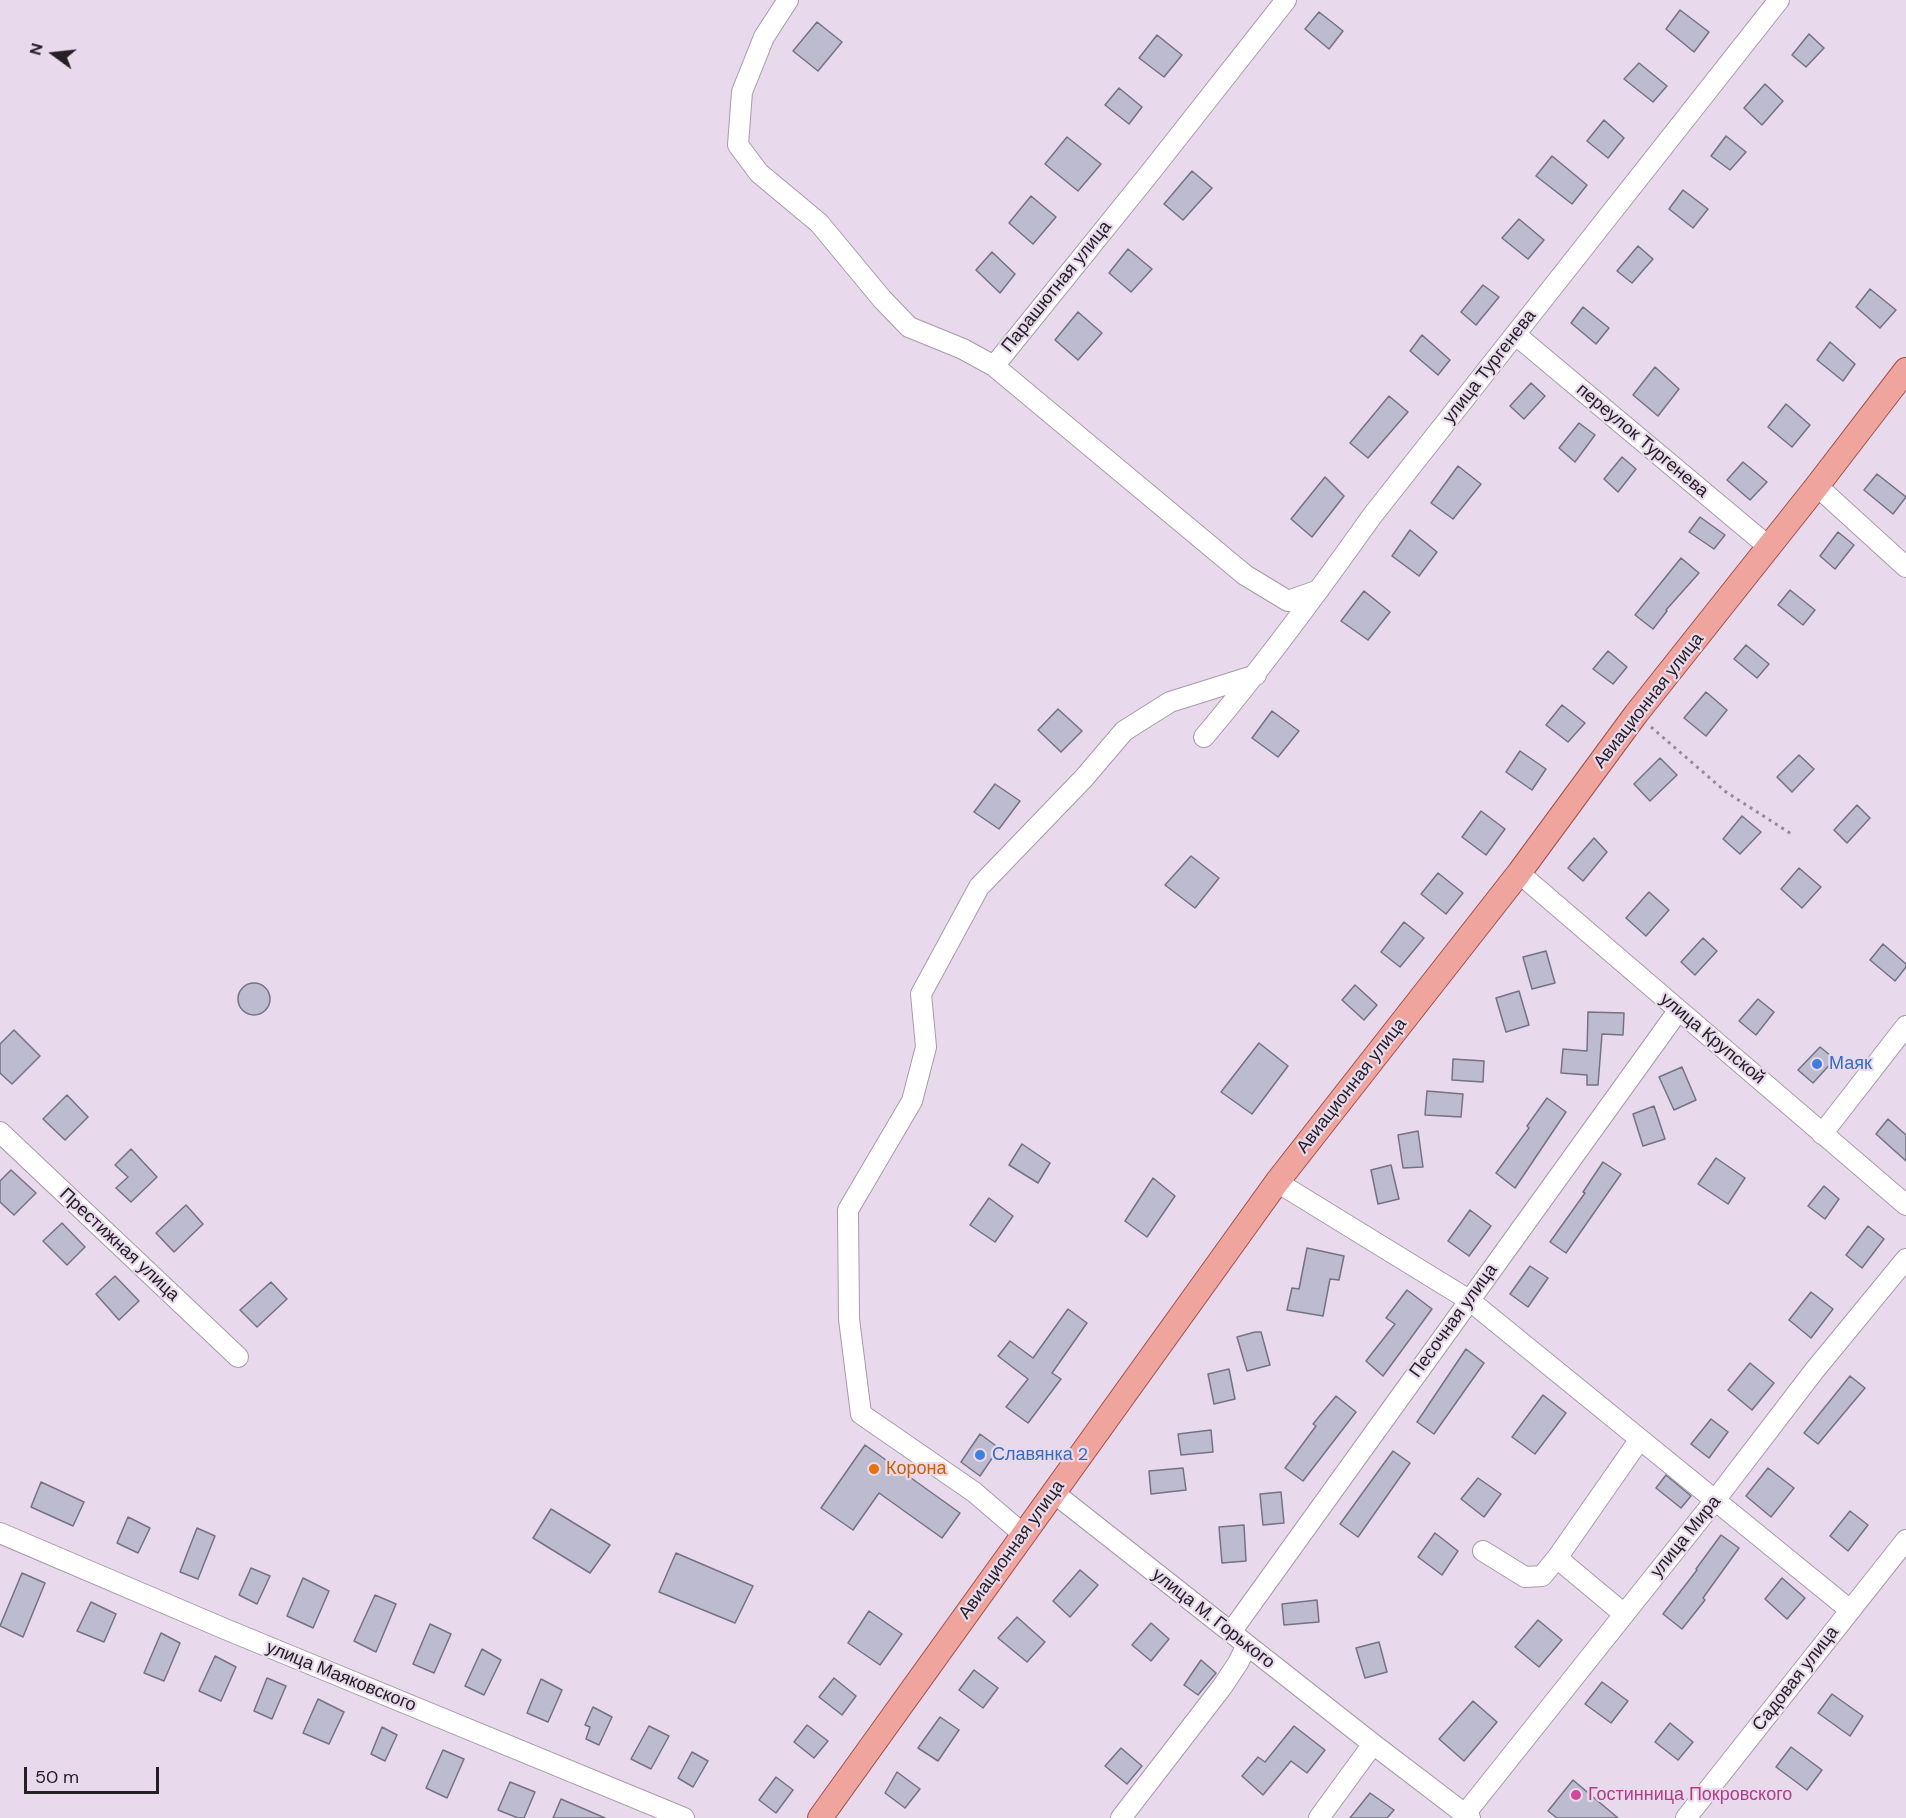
<!DOCTYPE html>
<html>
<head>
<meta charset="utf-8">
<style>
	body { margin:0 }
	#map { position:relative; width:1906px; height:1818px; overflow:hidden; background:#e8daec; font-family:"DM Sans",sans-serif }
	canvas { display:block }
	.north { position:absolute; left:24px; top:24px; width:60px; height:60px; -webkit-text-stroke:4px #e8daec; paint-order:stroke; rotate:285deg; font-size:16px; font-weight:700; line-height:24px; text-align:center; color:#252026 }
	.north::after { content:''; display:block; margin:auto; width:21px; height:27px; background:#252026; clip-path:polygon(50% 0,100% 100%,50% 72%,0 100%) }
	.scale { position:absolute; left:24px; top:1767px; width:135px; height:27px; box-sizing:border-box; border:3px solid #252026; border-top:0; padding-left:8px; font-size:18px; line-height:21px; white-space:nowrap; color:#252026; -webkit-text-stroke:4px #e8daec; paint-order:stroke }
</style>
</head>
<body>
<div id="map">
<canvas width="1906" height="1818"></canvas>
<div class="north">N</div>
<div class="scale">50 m</div>
</div>
<script>
const ctx = document.querySelector('canvas').getContext('2d');
ctx.lineJoin = 'round';
function paint(path, color) { ctx.fillStyle = color; ctx.fill(path, 'evenodd'); }
function stroke(path, color, width, dash) { ctx.strokeStyle = color; ctx.lineWidth = width; ctx.lineCap = dash ? 'butt' : 'round'; ctx.setLineDash(dash || []); ctx.stroke(path); }
function write(font, color, halo, rows, align = 'center') {
  ctx.font = font + ' "DM Sans",sans-serif'; ctx.lineWidth = 4.5; ctx.setLineDash([]); ctx.textBaseline = 'middle'; ctx.strokeStyle = halo; ctx.fillStyle = color; for (const [text, x, y, turn = 0] of rows) {
    ctx.save(); ctx.translate(x, y); ctx.rotate((+turn || 0) * Math.PI / 180); ctx.textAlign = isNaN(turn) ? turn : align; if (halo) ctx.strokeText(text, 0, 0); ctx.fillText(text, 0, 0); ctx.restore();
  }
}
const building = new Path2D(`
	M1680,10L1709,32L1694,52L1666,29Z
	M1319,12L1343,31L1329,49L1305,29Z
	M817,22L842,42L818,71L793,51Z
	M1809,34L1824,48L1806,67L1792,55Z
	M1157,35L1182,55L1164,77L1139,58Z
	M1639,63L1667,86L1653,102L1624,79Z
	M1765,84L1783,101L1762,125L1744,108Z
	M1119,88L1142,107L1129,124L1105,105Z
	M1604,120L1624,138L1608,158L1587,141Z
	M1726,136L1746,152L1730,170L1711,156Z
	M1067,137L1101,164L1078,191L1045,164Z
	M1552,156L1587,185L1572,204L1536,176Z
	M1192,171L1212,188L1183,220L1164,204Z
	M1683,190L1708,209L1693,228L1669,209Z
	M1031,196L1056,217L1033,244L1009,223Z
	M1519,219L1544,240L1528,259L1502,238Z
	M1638,246L1653,259L1632,283L1617,271Z
	M1128,249L1152,269L1131,292L1109,273Z
	M992,252L1015,274L1000,293L976,270Z
	M1483,285L1499,297L1476,325L1461,312Z
	M1870,289L1896,310L1880,328L1856,307Z
	M1583,307L1609,328L1596,344L1571,323Z
	M1078,312L1102,333L1078,360L1055,340Z
	M1422,335L1450,360L1438,375L1410,351Z
	M1830,342L1855,364L1843,381L1817,360Z
	M1655,367L1679,389L1658,416L1633,395Z
	M1531,383L1545,396L1524,419L1510,406Z
	M1389,396L1408,412L1368,458L1350,443Z
	M1786,404L1810,425L1792,447L1768,427Z
	M1579,423L1595,435L1575,462L1559,448Z
	M1622,457L1636,469L1618,492L1604,479Z
	M1743,462L1767,482L1750,500L1727,480Z
	M1458,466L1481,484L1453,519L1431,503Z
	M1877,474L1906,497L1893,514L1864,490Z
	M1325,477L1344,496L1312,537L1291,519Z
	M1700,517L1725,535L1714,549L1689,532Z
	M1410,530L1437,552L1419,576L1392,556Z
	M1838,532L1854,545L1835,569L1820,556Z
	M1681,558L1699,573L1666,610L1667,611L1653,629L1635,615Z
	M1790,590L1815,610L1803,625L1778,605Z
	M1364,591L1390,612L1368,640L1341,621Z
	M1746,645L1769,664L1757,678L1734,659Z
	M1608,651L1627,667L1613,684L1593,669Z
	M1706,692L1727,710L1706,736L1684,718Z
	M1562,705L1585,723L1568,742L1546,725Z
	M1058,709L1082,731L1061,752L1038,730Z
	M1272,711L1299,731L1278,757L1252,738Z
	M1520,751L1546,769L1532,790L1506,772Z
	M1799,755L1814,769L1792,792L1777,777Z
	M1660,758L1677,775L1650,801L1634,784Z
	M995,784L1020,801L999,829L974,812Z
	M1857,805L1870,818L1847,843L1834,830Z
	M1481,811L1505,829L1486,855L1462,837Z
	M1742,816L1761,832L1740,854L1723,839Z
	M1594,838L1607,852L1583,881L1568,868Z
	M1191,856L1219,878L1195,908L1165,885Z
	M1799,868L1821,887L1802,908L1781,889Z
	M1438,873L1463,893L1446,914L1421,894Z
	M1649,892L1669,910L1646,936L1626,918Z
	M1404,922L1424,938L1400,967L1381,952Z
	M1703,938L1717,951L1695,975L1681,962Z
	M1883,944L1906,964V967L1895,981L1870,960Z
	M1546,951L1555,983L1532,989L1523,957Z
	M238 999a16 16 0 1 1 32 0a16 16 0 1 1-32 0Z
	M1355,985L1377,1005L1364,1020L1342,1000Z
	M1519,991L1529,1025L1506,1032L1496,998Z
	M1758,999L1774,1012L1756,1035L1739,1021Z
	M1588,1012L1624,1013L1623,1035L1602,1034L1598,1085H1587V1075L1561,1073L1563,1049L1587,1051Z
	M14,1030L40,1056L12,1084L0,1073V1044Z
	M1259,1043L1288,1066L1252,1114L1221,1092Z
	M1820,1047L1835,1059L1813,1083L1798,1070Z
	M1453,1059L1484,1061L1483,1082L1452,1080Z
	M1682,1067L1696,1100L1674,1110L1659,1077Z
	M1427,1091L1463,1094L1461,1117L1425,1115Z
	M67,1095L88,1117L65,1140L43,1119Z
	M1547,1098L1566,1112L1515,1188L1496,1173L1529,1128L1527,1126Z
	M1654,1106L1665,1139L1643,1146L1633,1114Z
	M1888,1119L1906,1135V1161L1876,1134Z
	M1418,1131L1423,1167L1403,1168L1398,1135Z
	M1022,1144L1050,1163L1038,1183L1009,1165Z
	M131,1149L157,1177L131,1202L116,1188L128,1177L115,1165Z
	M1716,1158L1745,1178L1728,1204L1698,1184Z
	M1603,1162L1621,1174L1566,1253L1550,1242L1585,1193L1583,1192Z
	M1391,1165L1399,1199L1378,1204L1371,1170Z
	M11,1170L36,1193L14,1215L0,1202V1181Z
	M1153,1178L1175,1196L1147,1237L1125,1221Z
	M1824,1186L1839,1199L1825,1219L1808,1206Z
	M989,1198L1013,1216L995,1242L970,1225Z
	M186,1205L203,1224L174,1252L156,1233Z
	M1470,1210L1491,1226L1469,1256L1448,1241Z
	M62,1223L85,1247L67,1265L43,1241Z
	M1868,1226L1884,1239L1862,1268L1846,1255Z
	M1307,1248L1344,1256L1339,1280L1330,1279L1323,1316L1287,1310L1292,1288L1299,1289Z
	M1530,1266L1548,1278L1528,1307L1510,1294Z
	M115,1276L139,1301L119,1320L96,1294Z
	M271,1282L287,1299L257,1327L240,1310Z
	M1407,1290L1432,1309L1383,1376L1366,1361L1395,1324L1386,1318Z
	M1811,1292L1833,1309L1811,1338L1789,1320Z
	M1068,1309L1087,1323L1052,1373L1061,1379L1028,1423L1006,1407L1028,1379L998,1356L1010,1341L1033,1358Z
	M1255,1332H1261L1270,1365L1247,1371L1237,1337Z
	M1466,1349L1484,1363L1434,1434L1417,1422Z
	M1750,1363L1774,1383L1752,1410L1728,1390Z
	M1229,1369L1235,1399L1214,1404L1208,1374Z
	M1850,1376L1865,1388L1818,1444L1804,1433Z
	M1543,1395L1566,1413L1535,1454L1512,1437Z
	M1336,1396L1356,1412L1303,1481L1285,1468L1316,1426L1313,1424Z
	M1711,1419L1728,1432L1709,1458L1691,1444Z
	M1211,1430L1213,1452L1181,1455L1178,1434Z
	M980,1434L999,1448L980,1476L961,1462Z
	M865,1445L960,1513L942,1538L879,1493L853,1530L821,1508Z
	M1393,1451L1410,1463L1358,1537L1340,1524Z
	M1183,1468L1186,1490L1151,1494L1149,1471Z
	M1768,1468L1794,1488L1771,1517L1746,1496Z
	M1666,1475L1691,1496L1681,1508L1656,1488Z
	M1478,1478L1501,1494L1484,1517L1461,1499Z
	M41,1482L84,1502L73,1526L31,1507Z
	M1281,1492L1284,1523L1263,1525L1260,1494Z
	M551,1509L610,1545L590,1573L533,1538Z
	M1850,1511L1868,1525L1848,1551L1830,1536Z
	M128,1517L150,1528L138,1553L117,1543Z
	M1244,1525L1246,1561L1222,1563L1219,1527Z
	M197,1528L215,1536L198,1579L180,1572Z
	M1435,1533L1458,1551L1442,1575L1418,1557Z
	M1721,1535L1739,1548L1703,1598L1705,1600L1682,1629L1663,1614L1697,1570L1696,1569Z
	M676,1553L753,1586L735,1623L659,1592Z
	M251,1568L270,1576L257,1604L239,1595Z
	M1080,1570L1098,1585L1070,1617L1053,1601Z
	M22,1573L45,1583L23,1637L0,1626Z
	M303,1578L329,1591L313,1628L287,1616Z
	M1782,1578L1805,1598L1787,1619L1765,1599Z
	M375,1595L396,1604L376,1652L354,1641Z
	M1317,1600L1319,1622L1284,1625L1282,1604Z
	M91,1602L116,1614L104,1642L77,1631Z
	M869,1611L902,1634L880,1665L848,1643Z
	M1017,1617L1045,1642L1027,1662L998,1638Z
	M1538,1620L1562,1640L1539,1667L1515,1647Z
	M1151,1623L1169,1639L1151,1661L1132,1645Z
	M430,1624L451,1634L434,1673L413,1664Z
	M161,1633L180,1643L164,1681L144,1673Z
	M1379,1642L1387,1672L1365,1678L1356,1648Z
	M482,1649L501,1660L484,1695L465,1686Z
	M215,1656L236,1667L221,1701L199,1691Z
	M1201,1660L1216,1673L1198,1695L1184,1685Z
	M974,1670L998,1688L983,1708L959,1690Z
	M267,1678L286,1686L272,1719L254,1711Z
	M834,1678L856,1696L842,1715L819,1697Z
	M541,1679L562,1690L548,1722L527,1713Z
	M1602,1682L1628,1701L1611,1723L1585,1704Z
	M1832,1694L1863,1716L1850,1736L1818,1713Z
	M318,1699L344,1712L329,1744L303,1733Z
	M1473,1701L1497,1722L1464,1761L1439,1739Z
	M593,1707L612,1717L599,1745L586,1739L590,1727L585,1725Z
	M940,1717L959,1730L938,1761L918,1748Z
	M1670,1723L1693,1742L1678,1760L1655,1742Z
	M807,1725L828,1741L814,1758L794,1742Z
	M649,1726L669,1736L651,1769L631,1759Z
	M1294,1726L1325,1750L1307,1773L1291,1761L1263,1795L1242,1776L1258,1757L1265,1762Z
	M382,1727L397,1735L385,1761L371,1754Z
	M1791,1747L1822,1770L1807,1790L1776,1767Z
	M1121,1748L1142,1766L1127,1784L1105,1766Z
	M443,1750L464,1759L447,1798L426,1788Z
	M692,1752L708,1761L693,1787L678,1778Z
	M897,1772L920,1789L905,1808L885,1793Z
	M776,1777L793,1790L776,1813L759,1800Z
	M1573,1780L1618,1818H1557L1548,1811Z
	M510,1782L535,1792L524,1818H518L498,1810Z
	M1370,1793L1394,1810L1387,1818H1350Z
	M561,1799L605,1818H553Z`);
const path = new Path2D(`
	M1651,727L1726,792L1793,835`);
const minor = new Path2D(`
	M788,0L764,37L742,92L738,145L759,173L819,223L882,299L909,327L963,349L994,366
	M1286,0L1149,174L994,366L1245,575L1288,601L1319,590
	M1516,335L1769,547
	M1817,486L1906,567
	M1204,737C1264,666 1318,592 1372,516L1779,0
	M1519,873L1906,1205
	M0,1132L238,1357
	M1822,1134L1906,1026
	M1277,1182L1469,1300L1850,1610
	M1054,1493L1373,1744L1470,1818
	M0,1533L225,1629L684,1818
	M1023,1534L974,1492L861,1414L849,1319L848,1210L912,1101L926,1047L921,994L979,887L1084,778L1124,731L1170,702L1256,675
	M1483,1551L1525,1577L1542,1576L1557,1558L1640,1439
	M1557,1558L1624,1614
	M1231,1632L1678,1011
	M1465,1814L1716,1499L1814,1371L1906,1259
	M1121,1818L1222,1687L1238,1663L1247,1645
	M1319,1818L1373,1744
	M1686,1818L1906,1540`);
const major = new Path2D(`
	M820,1818L1277,1182L1519,873L1636,714L1817,486L1906,370`);
const markers = [
	[1817,1064,6,"#3f7fe0"],
	[980,1455,6,"#3f7fe0"],
	[874,1469,6,"#e8710a"],
	[1576,1795,6,"#d1479c"]
];
const streetNames = [
	["Парашютная улица",1057,287,-51],
	["улица Тургенева",1490,367,-52],
	["переулок Тургенева",1642,441,40],
	["Авиационная улица",1649,701,-52],
	["улица Крупской",1712,1039,40],
	["Авиационная улица",1352,1086,-52],
	["Престижная улица",119,1245,43],
	["Песочная улица",1454,1321,-54],
	["улица Мира",1686,1537,-51],
	["Авиационная улица",1012,1550,-54],
	["улица М. Горького",1213,1619,38],
	["улица Маяковского",341,1677,22],
	["Садовая улица",1796,1679,-52]
];
const shopNames = [
	["Маяк",1829,1064],
	["Славянка 2",992,1455]
];
const foodNames = [
	["Корона",886,1469]
];
const hotelNames = [
	["Гостинница Покровского",1588,1795]
];
paint(building, '#bdbbcf');
stroke(building, '#757285', 1.5);
stroke(minor, '#a79aab', 22);
stroke(major, '#a14e4a', 26);
stroke(path, '#968c99', 3, [3, 4.5]);
stroke(minor, '#fff', 20);
stroke(major, '#efa49e', 24);
for (const [x, y, r, color] of markers) { const dot = new Path2D(); dot.arc(x, y, r, 0, 2 * Math.PI); ctx.fillStyle = color; ctx.fill(dot); stroke(dot, '#e8daec', 2); }
write('18px', '#252026', '#e8daec', streetNames);
write('18px', '#366cbe', '#e8daec', shopNames, 'left');
write('18px', '#c56008', '#e8daec', foodNames, 'left');
write('18px', '#b23c85', '#e8daec', hotelNames, 'left');
</script>
</body>
</html>
